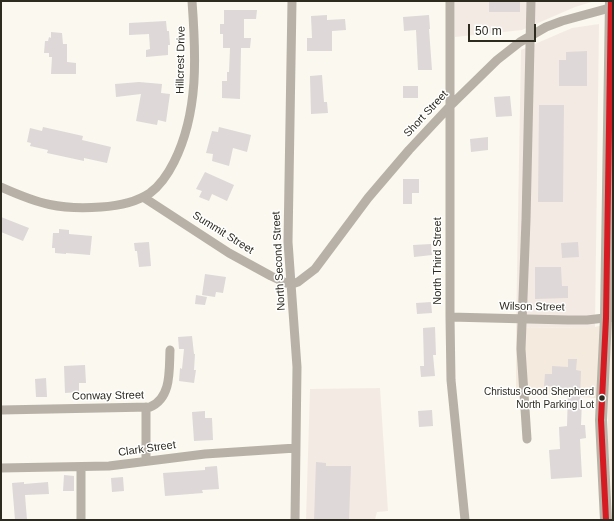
<!DOCTYPE html>
<html>
<head>
<meta charset="utf-8">
<style>
	body { margin:0 }
	#map { position:relative; width:614px; height:521px; overflow:hidden; background:#faf8ef; font-family:Arial,sans-serif }
	canvas { display:block }
	.frame { position:absolute; inset:0; border:2px solid #2d2b20; pointer-events:none }
	.scale { position:absolute; left:468px; top:24px; width:68px; height:18px; box-sizing:border-box; border:2px solid #2d2b20; border-top:0; padding-left:5px; font-size:12px; line-height:14px; white-space:nowrap; color:#2d2b20; -webkit-text-stroke:3px #fff; paint-order:stroke }
</style>
</head>
<body>
<div id="map">
<canvas width="614" height="521"></canvas>
<div class="frame"></div>
<div class="scale">50 m</div>
</div>
<script>
const ctx = document.querySelector('canvas').getContext('2d');
ctx.lineJoin = 'round';
function paint(path, color) { ctx.fillStyle = color; ctx.fill(path, 'evenodd'); }
function stroke(path, color, width, dash) { ctx.strokeStyle = color; ctx.lineWidth = width; ctx.lineCap = dash ? 'butt' : 'round'; ctx.setLineDash(dash || []); ctx.stroke(path); }
function write(font, color, halo, rows, align = 'center') {
  ctx.font = font + ' Arial,sans-serif'; ctx.lineWidth = 3; ctx.setLineDash([]); ctx.textBaseline = 'middle'; ctx.strokeStyle = halo; ctx.fillStyle = color; for (const [text, x, y, turn = 0] of rows) {
    ctx.save(); ctx.translate(x, y); ctx.rotate((+turn || 0) * Math.PI / 180); ctx.textAlign = isNaN(turn) ? turn : align; if (halo) ctx.strokeText(text, 0, 0); ctx.fillText(text, 0, 0); ctx.restore();
  }
}
const commercial = new Path2D(`
	M455,1H595L575,7L522,30L455,37Z
	M599,24L595,327L516,328L521,50L572,28Z
	M380,388L388,511L377,512L375,520H306L310,389Z`);
const medical = new Path2D(`
	M613,323V519L608,444V399L516,392V328L595,327Z`);
const building = new Path2D(`
	M489,1H520V12H489Z
	M224,10H257L256,19H244V38H251L250,48H241L240,99L222,98V81H227V72H229L230,48H223V34H220V24H224Z
	M327,15V20L345,19L346,30L332,31V51H307V38H312L311,16Z
	M429,15L430,29H429L432,70H418L416,30L404,31L403,17Z
	M166,21L167,31H169L170,45H168V55L146,57V50L150,49L149,34L129,35V23Z
	M51,32L62,33L63,44H67V62L76,63V74H51L52,57H49V53H44L45,41H48L49,37L51,38Z
	M587,51V86H559V60H566V52Z
	M322,75L324,102H327L328,113L311,114L310,76Z
	M139,82L162,84L161,93L170,94L166,122L158,120L157,125L136,121L141,94L116,97L115,84Z
	M403,86H418V98H403Z
	M510,96L512,116L496,117L494,97Z
	M539,105H564L563,202H538Z
	M43,127L83,136L82,140L111,147L107,163L84,158V161L47,153L48,150L30,146L31,143L27,142L30,128L42,131Z
	M219,127L251,135L247,152L233,148L229,166L212,161L213,154L206,153L212,131L218,132Z
	M488,137V150L471,152L470,139Z
	M205,172L234,185L227,201L212,194L209,201L199,197L202,191L196,189Z
	M403,179H419V193H412V204H403Z
	M1,217L29,228L23,241L1,232Z
	M59,229L69,230V234L92,236L90,255L66,253V254L55,253V248H52L53,233H59Z
	M149,242L151,266L139,267L137,251H135L134,243Z
	M578,242L579,257L562,258L561,243Z
	M431,244L432,255L414,257L413,245Z
	M535,267H561L562,286H568V298L535,299Z
	M205,274L226,277L223,293L216,292L215,297L202,295Z
	M196,295L207,297L205,305L195,304Z
	M431,302L432,313L417,314L416,303Z
	M435,327L436,355H433L435,376L421,377L420,366H424L423,328Z
	M192,336L194,354H195L194,370H196L194,383L179,381L180,368L182,369L184,349H179L178,337Z
	M568,359H577L576,370L581,371L580,401H582L581,425H585L586,438L580,439L582,477L551,479L549,450L560,449L559,427L567,426L568,392L551,391V386H544L545,374H552V366L568,367Z
	M85,365L86,383H79V392L65,393L64,366Z
	M46,378L47,397H36L35,379Z
	M432,410L433,426L419,427L418,411Z
	M205,411V418H212L213,440L194,441L192,412Z
	M316,462L326,463V466H351L349,520H314Z
	M217,466L219,489L202,490L203,493L165,496L163,473L205,470V467Z
	M64,475L74,476V491H63Z
	M123,477L124,491L112,492L111,478Z
	M24,482V484L48,482L49,494L25,495L27,520H15L12,483Z`);
const minor = new Path2D(`
	M292,1L288,242L297,367L295,520
	M450,1V317L451,380L465,520
	M1,187C39,204 59,210 101,207C118,206 135,203 150,193C161,185 168,174 174,162C199,112 196,55 192,1
	M143,197L229,253L271,276L286,283L292,284L298,282L315,269L368,198L409,150L451,105L497,60L520,42L546,27L562,21L613,7
	M450,317L568,320H587L613,317
	M1,410L150,407C172,398 169,369 170,350
	M527,439L521,349L526,220L531,1
	M146,460V407
	M81,467V520
	M1,468L109,466L205,454L296,448`);
const major = new Path2D(`
	M606,520L601,420L606,318L611,1`);
const bus1 = new Path2D(`
	M606,520L601,420L606,318L611,1`);
const markers = [
	[602,398,3.5,"#2d2b20"]
];
const busNames = [
	["Christus Good Shepherd",594,392],
	["North Parking Lot",594,405]
];
const streetNames = [
	["Hillcrest Drive",181,60,-89],
	["Short Street",426,114,-47],
	["Summit Street",223,233,32],
	["North Second Street",279,261,-93],
	["North Third Street",438,261,-90],
	["Wilson Street",532,307,1],
	["Conway Street",108,396,-1],
	["Clark Street",147,449,-8]
];
paint(commercial, '#f4eae4');
paint(medical, '#f4eadd');
paint(building, '#ded8d8');
stroke(minor, '#b8b1a8', 9);
stroke(major, '#b9b2a7', 12);
stroke(bus1, '#d61b22', 6);
for (const [x, y, r, color] of markers) { const dot = new Path2D(); dot.arc(x, y, r, 0, 2 * Math.PI); ctx.fillStyle = color; ctx.fill(dot); stroke(dot, '#fff', 1.5); }
write('10px', '#2d2b20', '#fff', busNames, 'right');
write('11px', '#2d2b20', '#fff', streetNames);
</script>
</body>
</html>
